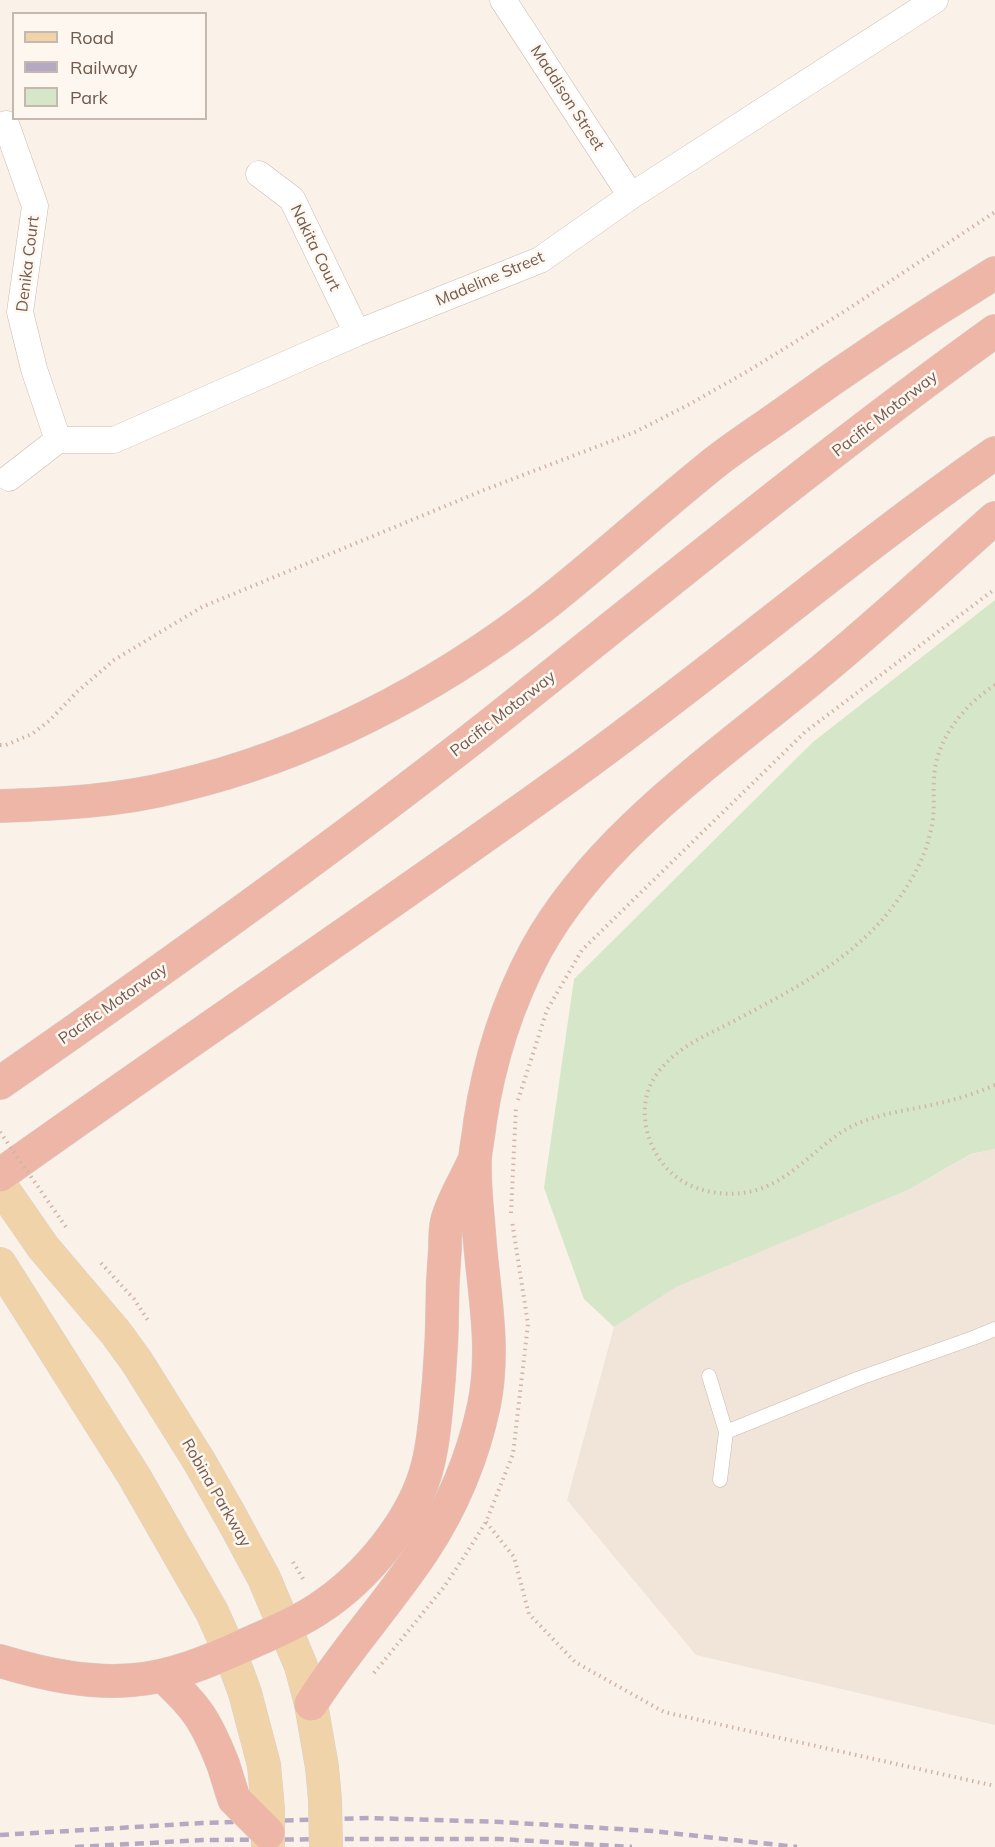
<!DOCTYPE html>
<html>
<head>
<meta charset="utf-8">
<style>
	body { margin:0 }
	#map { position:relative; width:995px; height:1847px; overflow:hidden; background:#faf2e9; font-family:Mulish,sans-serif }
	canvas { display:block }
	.legend { position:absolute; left:12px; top:12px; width:195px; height:108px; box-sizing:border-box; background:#fdf7ef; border:2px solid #c5b8af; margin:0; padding:8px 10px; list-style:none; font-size:18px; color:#715a4f }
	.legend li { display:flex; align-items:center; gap:12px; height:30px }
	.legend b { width:30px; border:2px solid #c5b8af }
</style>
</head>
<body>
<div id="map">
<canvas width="995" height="1847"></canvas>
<ul class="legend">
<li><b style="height:8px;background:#f1d3a9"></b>Road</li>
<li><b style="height:8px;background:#b5a8c3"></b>Railway</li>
<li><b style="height:16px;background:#d6e6c8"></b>Park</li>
</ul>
</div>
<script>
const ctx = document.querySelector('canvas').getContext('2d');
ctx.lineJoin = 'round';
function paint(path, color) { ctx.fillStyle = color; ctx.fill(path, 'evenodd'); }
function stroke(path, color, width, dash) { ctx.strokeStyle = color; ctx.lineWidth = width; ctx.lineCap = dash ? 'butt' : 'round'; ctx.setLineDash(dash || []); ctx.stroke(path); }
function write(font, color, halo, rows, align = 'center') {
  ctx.font = font + ' Mulish,sans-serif'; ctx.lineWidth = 5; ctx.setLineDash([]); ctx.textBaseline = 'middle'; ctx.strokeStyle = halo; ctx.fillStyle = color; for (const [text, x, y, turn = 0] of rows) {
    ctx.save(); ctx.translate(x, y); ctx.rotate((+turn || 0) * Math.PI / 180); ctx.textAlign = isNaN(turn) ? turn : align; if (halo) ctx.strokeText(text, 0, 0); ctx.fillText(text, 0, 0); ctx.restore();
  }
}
const residential = new Path2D(`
	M995,1149V1725L696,1655L567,1500L614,1327L675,1287L908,1190L972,1154Z`);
const green = new Path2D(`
	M995,600V1149L971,1154L908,1190L676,1287L614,1327L584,1299L544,1188L574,979L813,742Z`);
const path = new Path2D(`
	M995,685C964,705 935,740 934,779C933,795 935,809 932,825C926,859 908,888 887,914C847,963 788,992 734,1021C706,1036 680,1045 659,1071C632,1104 646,1156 679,1179C697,1191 721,1196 742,1193C785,1188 811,1151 845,1130C869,1116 896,1112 922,1107C947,1102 972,1095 995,1085
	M0,745H6L32,734L49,721L78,691L114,660L202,607L484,490L635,432L688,405L748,371L845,311L995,212
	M518,1100L547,1010L582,950L805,732L995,589
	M511,1213L516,1107
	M101,1263L134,1299L149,1322
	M486,1522L514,1557L529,1614L575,1662L664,1712L995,1786
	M293,1562L305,1582
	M374,1673L444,1587L464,1557L486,1522L513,1454L528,1324L512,1221`);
const service = new Path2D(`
	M709,1376L726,1432L720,1480
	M726,1432L857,1379L973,1338L995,1329`);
const minor = new Path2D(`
	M503,0L631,196
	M6,124L35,206L20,312L34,369L58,440
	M259,174L292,199L357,333
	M9,478L58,440H114L357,333L540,260L631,196L935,0`);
const primary = new Path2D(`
	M0,1185L43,1247L116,1333L137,1362L199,1461L231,1517L264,1578L301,1666L311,1704L322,1767
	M0,1264L134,1476L212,1612L230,1652L245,1693L264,1765`);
const motorway = new Path2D(`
	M0,806C59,804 120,801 178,786C309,755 433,690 539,609C597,564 651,514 708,468C732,448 758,432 783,414C852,364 923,317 995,273
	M0,1083C168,966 335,847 496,720C661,589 824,454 995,331
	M0,1175C186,1042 376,915 562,781C709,676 846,557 995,453
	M0,1661C43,1674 88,1684 133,1680C172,1677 210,1661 245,1645C269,1634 296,1624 318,1609C366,1578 415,1519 428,1464C435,1436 436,1408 439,1379C440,1359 442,1340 442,1320C442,1296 443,1272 445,1248C445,1239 445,1229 447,1221C452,1201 465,1181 473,1163
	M163,1676C197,1707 206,1721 223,1764
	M311,1704C345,1650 388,1604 423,1551C452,1507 473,1457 484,1405C496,1347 483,1289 479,1231C477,1207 474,1182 475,1158C476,1146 479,1134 480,1122C489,1062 507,1004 536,950C596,840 714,759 809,681C873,629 933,573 995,518`);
const rail = new Path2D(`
	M0,1835L202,1823L369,1818L501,1822L652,1831L797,1847
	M75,1847L203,1840L365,1839H500L632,1847`);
const pathBridge = new Path2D(`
	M0,1132L68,1230`);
const primaryBridge = new Path2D(`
	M264,1765L268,1810V1847
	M322,1767L325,1800L326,1847`);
const motorwayBridge = new Path2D(`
	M223,1764L234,1799L268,1833`);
const streetNames = [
	["Maddison Street",567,98,57],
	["Nakita Court",315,248,64],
	["Denika Court",28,264,-83],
	["Madeline Street",490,279,-23],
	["Pacific Motorway",885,414,-38],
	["Pacific Motorway",503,714,-38],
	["Pacific Motorway",113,1004,-35],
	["Robina Parkway",216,1493,60]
];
paint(residential, '#f1e4d8');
paint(green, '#d6e6c8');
stroke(service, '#cbbab0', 15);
stroke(minor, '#cbbab0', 27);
stroke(primary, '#d7d1ce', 34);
stroke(motorway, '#d7d1ce', 34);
stroke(path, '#d1b5a6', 4, [1.5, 4.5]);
stroke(service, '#fff', 14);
stroke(minor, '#fff', 26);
stroke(primary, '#f1d3a9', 33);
stroke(motorway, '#edb6a7', 33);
stroke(rail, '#b5a8c3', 4.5, [9, 6]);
stroke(primaryBridge, '#d7d1ce', 34, []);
stroke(motorwayBridge, '#d7d1ce', 34, []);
stroke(pathBridge, '#d1b5a6', 4, [1.5, 4.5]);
stroke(primaryBridge, '#f1d3a9', 33);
stroke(motorwayBridge, '#edb6a7', 33);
write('16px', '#715a4f', '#fdf7ef', streetNames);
</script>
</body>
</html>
